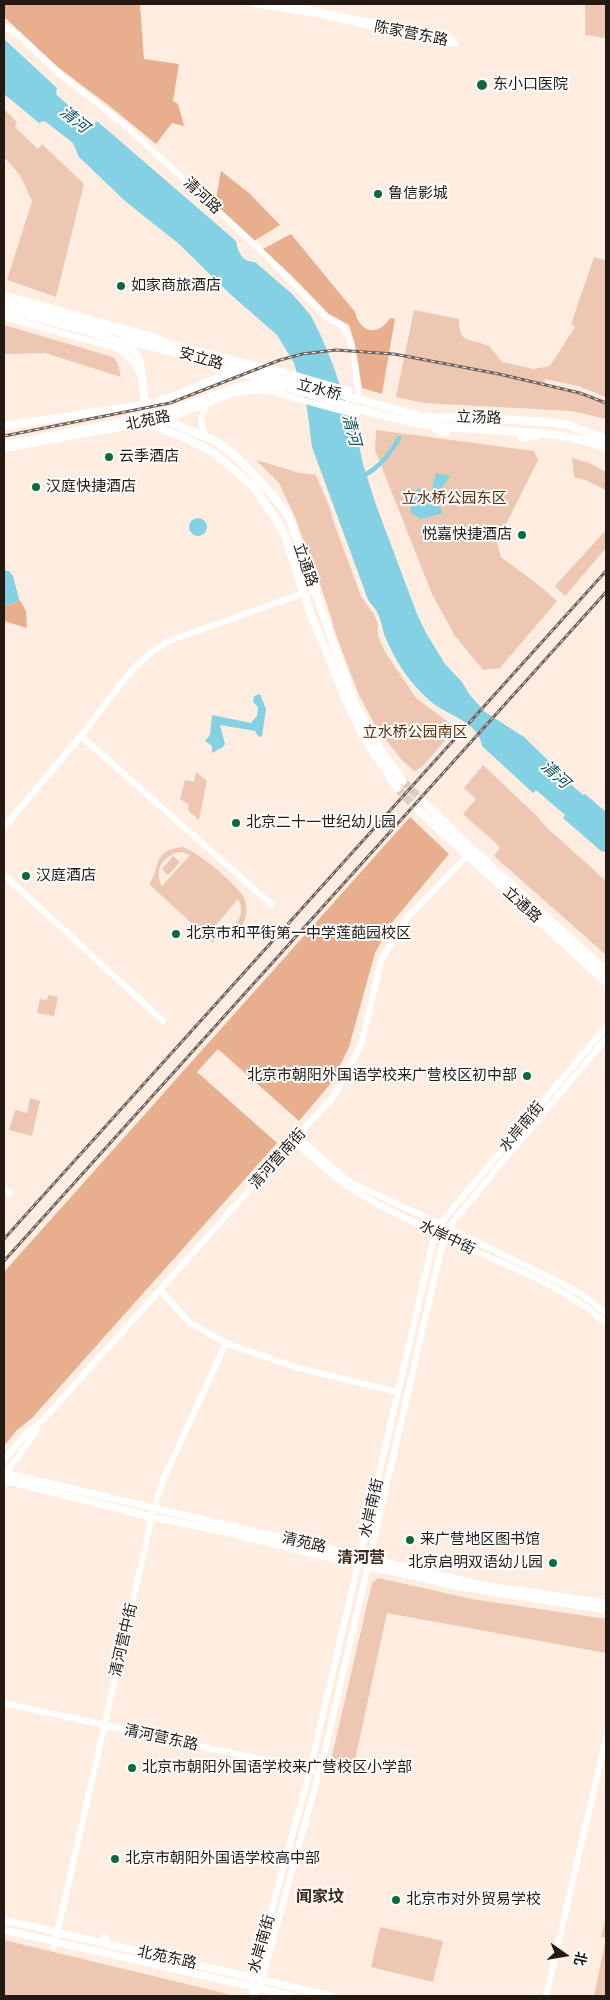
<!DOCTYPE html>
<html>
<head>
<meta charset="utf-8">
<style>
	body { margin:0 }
	#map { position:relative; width:610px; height:2000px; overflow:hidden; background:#ffede2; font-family:"Fira Sans","Noto Sans SC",sans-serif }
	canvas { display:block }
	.frame { position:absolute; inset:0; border:5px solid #241913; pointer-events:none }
	.north { position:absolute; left:540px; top:1930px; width:50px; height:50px; -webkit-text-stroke:4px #fff; paint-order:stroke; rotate:103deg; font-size:14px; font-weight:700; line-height:20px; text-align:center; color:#241913 }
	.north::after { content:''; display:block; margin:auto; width:18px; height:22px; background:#241913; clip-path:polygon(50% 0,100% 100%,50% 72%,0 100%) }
</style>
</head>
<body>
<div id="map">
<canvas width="610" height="2000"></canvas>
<div class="frame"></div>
<div class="north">北</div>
</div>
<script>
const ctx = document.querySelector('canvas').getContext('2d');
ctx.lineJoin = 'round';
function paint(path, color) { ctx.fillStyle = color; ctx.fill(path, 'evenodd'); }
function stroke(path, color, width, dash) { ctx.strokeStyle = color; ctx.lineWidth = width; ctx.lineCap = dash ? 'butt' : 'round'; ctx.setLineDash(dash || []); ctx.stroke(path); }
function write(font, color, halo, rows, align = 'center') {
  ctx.font = font + ' "Fira Sans","Noto Sans SC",sans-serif'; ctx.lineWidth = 4; ctx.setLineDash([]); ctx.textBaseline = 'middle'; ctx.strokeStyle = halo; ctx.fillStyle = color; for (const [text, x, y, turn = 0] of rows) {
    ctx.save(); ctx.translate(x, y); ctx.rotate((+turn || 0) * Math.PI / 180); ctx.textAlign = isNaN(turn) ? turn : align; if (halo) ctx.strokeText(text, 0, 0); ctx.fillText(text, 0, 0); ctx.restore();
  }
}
const green = new Path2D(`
	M585,4H606V38L585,35Z
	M4,109L17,122L15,127L38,149L42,144L84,184L56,297L7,280L32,201L20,175L4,157Z
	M594,257L606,261V397L578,386L545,379L544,385L581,394L606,404V419L572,411L424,403L396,397L414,310L459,319C459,345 470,338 489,346L502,362L534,369L550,366L575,327L571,324Z
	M4,325L113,357L118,364L121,377L45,353L4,354Z
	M376,430L534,451L538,460L497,542L501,557L541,587L557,601L500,668L483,670L455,636L432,594L375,450Z
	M572,458L589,463L606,472V490L585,480L574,477Z
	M256,460L300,473L316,475L330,508L334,523L361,596L374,615L378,624V636L385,652L416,698L456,728L422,767L414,771L402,760L377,729L359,695L336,635L327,604L295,517L279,483Z
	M606,530V548L565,596L555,586Z
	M483,765L539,818L545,826L606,881V955L494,856L500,847L463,814L476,799L464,788Z
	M196,772L207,781L199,820L188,810L189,805L180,799L185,780L194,782Z
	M182,847C197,851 234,882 243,896C247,903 248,914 244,922C237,936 222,933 213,943L149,884C162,866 151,851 182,847ZM182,852L190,855L162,886C153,869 164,854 182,852ZM238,899C248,917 231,936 212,930Z
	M173,856L180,862L168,875L162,869Z
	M48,995L58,997L54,1016L37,1013L40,999L47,1000Z
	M30,1098L40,1101L32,1136L9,1130L15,1110L27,1113Z
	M378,1578L472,1599L606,1619V1653L387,1613L353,1769L339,1763L332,1756L372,1583Z
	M606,1915V1996H594L606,1938L601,1937Z
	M380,1927L443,1941L433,1982L371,1967Z
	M4,1940L236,1996H4Z`);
const forest = new Path2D(`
	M4,4H140L144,59L179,64L173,101L178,104L184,126L172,123L156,144L112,108L59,68L4,17Z
	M221,171L249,193L280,225L254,241L215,205Z
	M291,234L355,312C360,333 378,337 390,318L395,319L382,394L362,388L355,344L349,325L329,314L290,274L263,249Z
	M19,599L26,611L27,628L4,621V602L7,605L15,603Z
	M410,817L449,854L390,925L375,953L349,1047L332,1082L299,1121L218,1049L197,1072L277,1143L32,1418L17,1430L4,1446V1272Z`);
const water = new Path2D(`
	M4,39L57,88L56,94L60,98L90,124H94L97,121L236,241C238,252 242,262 255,262L292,294L301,304L311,316L321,336L333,365L356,432L363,464L376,505L417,614L426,633L445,664L462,682L469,694L485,712L524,737L556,768L555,770L583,795L585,794L606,812V852L601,851L563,818L565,815L536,790L533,793L482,746C478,720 446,716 429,700C408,681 395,661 384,634C382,627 381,619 377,612C375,607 369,603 367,597L312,447L307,408L294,363L277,335L230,294L179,244L125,201L79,157L73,143L46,122L43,121L39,123L4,94Z
	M436,473L450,476C440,491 434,495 443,513L421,519L411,513L409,493L420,488L421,492L426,495L432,494L433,484Z
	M189 527a9 9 0 1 1 18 0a9 9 0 1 1-18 0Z
	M4,570L9,571L13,576L19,599L15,603L7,605L4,602Z
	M260,694L266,709L262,736L259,737L255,731L220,725L225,744L223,747L212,753V746L205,741L210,735L212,715L251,723L257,716L258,707L253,702L254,696Z`);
const canal = new Path2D(`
	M363,476C380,467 390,454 399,438`);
const primaryTunnel = new Path2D(`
	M403,781L422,801
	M397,788L416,808`);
const tertiary = new Path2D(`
	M254,4L322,15L445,43H455
	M284,4L447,38L454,42
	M4,26L16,33L62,76L125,125L255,245L327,318C331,320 337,322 341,325C354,337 356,375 358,393
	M4,295L153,336L162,340
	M4,317L116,348C127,355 135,361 139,373
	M238,361L285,372L350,391
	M269,391L357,415
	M207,437C199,425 200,415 208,404
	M4,449L147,423L175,416L235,393L256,390
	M81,736L272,905
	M4,827L81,736L130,672L149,654L169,641L318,588
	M4,875L163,1021
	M606,1027L440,1224L435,1233L310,1770L251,1986L254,1994L260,1988L262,1980L325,1751L444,1237L448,1228L502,1162L606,1039
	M298,1137L347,1180L358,1186L440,1224L565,1285L584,1296L606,1313
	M294,1141C310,1155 326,1170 344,1183C374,1205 411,1221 445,1237C499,1264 560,1282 606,1323
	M4,1188L10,1193
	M160,1290L189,1322L226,1343L298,1368L398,1392
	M4,1460L27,1433L43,1420L331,1099L346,1076L362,1042L381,961L405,920L464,859
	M4,1475L36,1432L37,1426
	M4,1703L313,1771
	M54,1947L154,1508L163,1480L226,1343
	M546,1996L606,1738`);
const secondary = new Path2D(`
	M4,1473L482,1585L606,1603
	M4,1480L152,1517L226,1532L314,1554L461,1587L606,1610
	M4,1920L331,1996
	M4,1930L293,1996
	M104,1936L109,1945`);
const primary = new Path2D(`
	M4,303L228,359L244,366L285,380L424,417L517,420L565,424L606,439
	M4,310C29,316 126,336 137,355C143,365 144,407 147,423L187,439L213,452L254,487L277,521L285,536L309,609L350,710L364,738L397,788
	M122,340C220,359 312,401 411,422C460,432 512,428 562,436C577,439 593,441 606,448
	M253,390L283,388
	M143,405L162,419L216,441L237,457L270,492L289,517L355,705L379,748L403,781
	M4,426L143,405L170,398L238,370
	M433,427L446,433
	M522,438L537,435
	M4,445L148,417L182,407L239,386L268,383
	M422,801L474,851L606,971
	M416,808L606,982`);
const rail = new Path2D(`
	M4,436L170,403L280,360L302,354L336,350L394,354L499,374L580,393L606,403
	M4,1239L606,571
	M4,1261L606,592`);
const markers = [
	[482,85,6,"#0b6b3f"],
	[378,194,5,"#0b6b3f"],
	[121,286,5,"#0b6b3f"],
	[109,457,5,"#0b6b3f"],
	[36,487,5,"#0b6b3f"],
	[522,535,5,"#0b6b3f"],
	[236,823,5,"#0b6b3f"],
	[26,876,5,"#0b6b3f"],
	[176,934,5,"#0b6b3f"],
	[527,1076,5,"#0b6b3f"],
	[410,1540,5,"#0b6b3f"],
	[553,1563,5,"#0b6b3f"],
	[132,1768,5,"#0b6b3f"],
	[115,1859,5,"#0b6b3f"],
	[396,1900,5,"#0b6b3f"]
];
const streetNames = [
	["陈家营东路",411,34,11],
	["清河路",202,196,43],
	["安立路",201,359,16],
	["立水桥",319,390,15],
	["立汤路",479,418,2],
	["北苑路",148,421,-12],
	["立通路",305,565,71],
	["立通路",522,905,42],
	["水岸南街",522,1127,-50],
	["清河营南街",278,1159,-48],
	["水岸中街",447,1238,26],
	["水岸南街",372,1508,-77],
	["清苑路",304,1543,13],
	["清河营中街",124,1640,-77],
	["清河营东路",161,1738,12],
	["水岸南街",262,1944,-74],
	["北苑东路",167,1958,12]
];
const poiNames = [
	["东小口医院",493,85],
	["鲁信影城",388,194],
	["如家商旅酒店",131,286],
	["云季酒店",119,457],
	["汉庭快捷酒店",46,487],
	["悦嘉快捷酒店",512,535,"right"],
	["北京二十一世纪幼儿园",246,823],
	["汉庭酒店",36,876],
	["北京市和平街第一中学莲葩园校区",186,934],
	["北京市朝阳外国语学校来广营校区初中部",517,1076,"right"],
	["来广营地区图书馆",420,1540],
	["北京启明双语幼儿园",543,1563,"right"],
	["北京市朝阳外国语学校来广营校区小学部",142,1768],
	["北京市朝阳外国语学校高中部",125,1859],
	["北京市对外贸易学校",406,1900]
];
const parkNames = [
	["立水桥公园东区",454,499],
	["立水桥公园南区",415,733]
];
const waterNames = [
	["清河",74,120,39],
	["清河",351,430,75],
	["清河",555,775,42]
];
const neighbourhoodNames = [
	["清河营",361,1559],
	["闻家坟",320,1898]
];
paint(green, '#edc7b2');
paint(forest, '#e8af8f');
paint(water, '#83d1e2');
stroke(canal, '#83d1e2', 4.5);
stroke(primaryTunnel, '#decdc3', 8, [8, 4]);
stroke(tertiary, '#fff', 6);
stroke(secondary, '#fff', 7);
stroke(primary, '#fff', 8);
stroke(rail, '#70625b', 3);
stroke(rail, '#fff', 1, [4]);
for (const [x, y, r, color] of markers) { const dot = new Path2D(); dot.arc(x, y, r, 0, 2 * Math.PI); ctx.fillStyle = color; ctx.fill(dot); stroke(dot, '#fff', 2); }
write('15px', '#241913', '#fff', streetNames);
write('15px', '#241913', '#fff', poiNames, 'left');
write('15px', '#5e2a05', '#fff', parkNames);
write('italic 16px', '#0d515e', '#fff', waterNames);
write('bold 16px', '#412a1d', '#fff', neighbourhoodNames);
</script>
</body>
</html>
